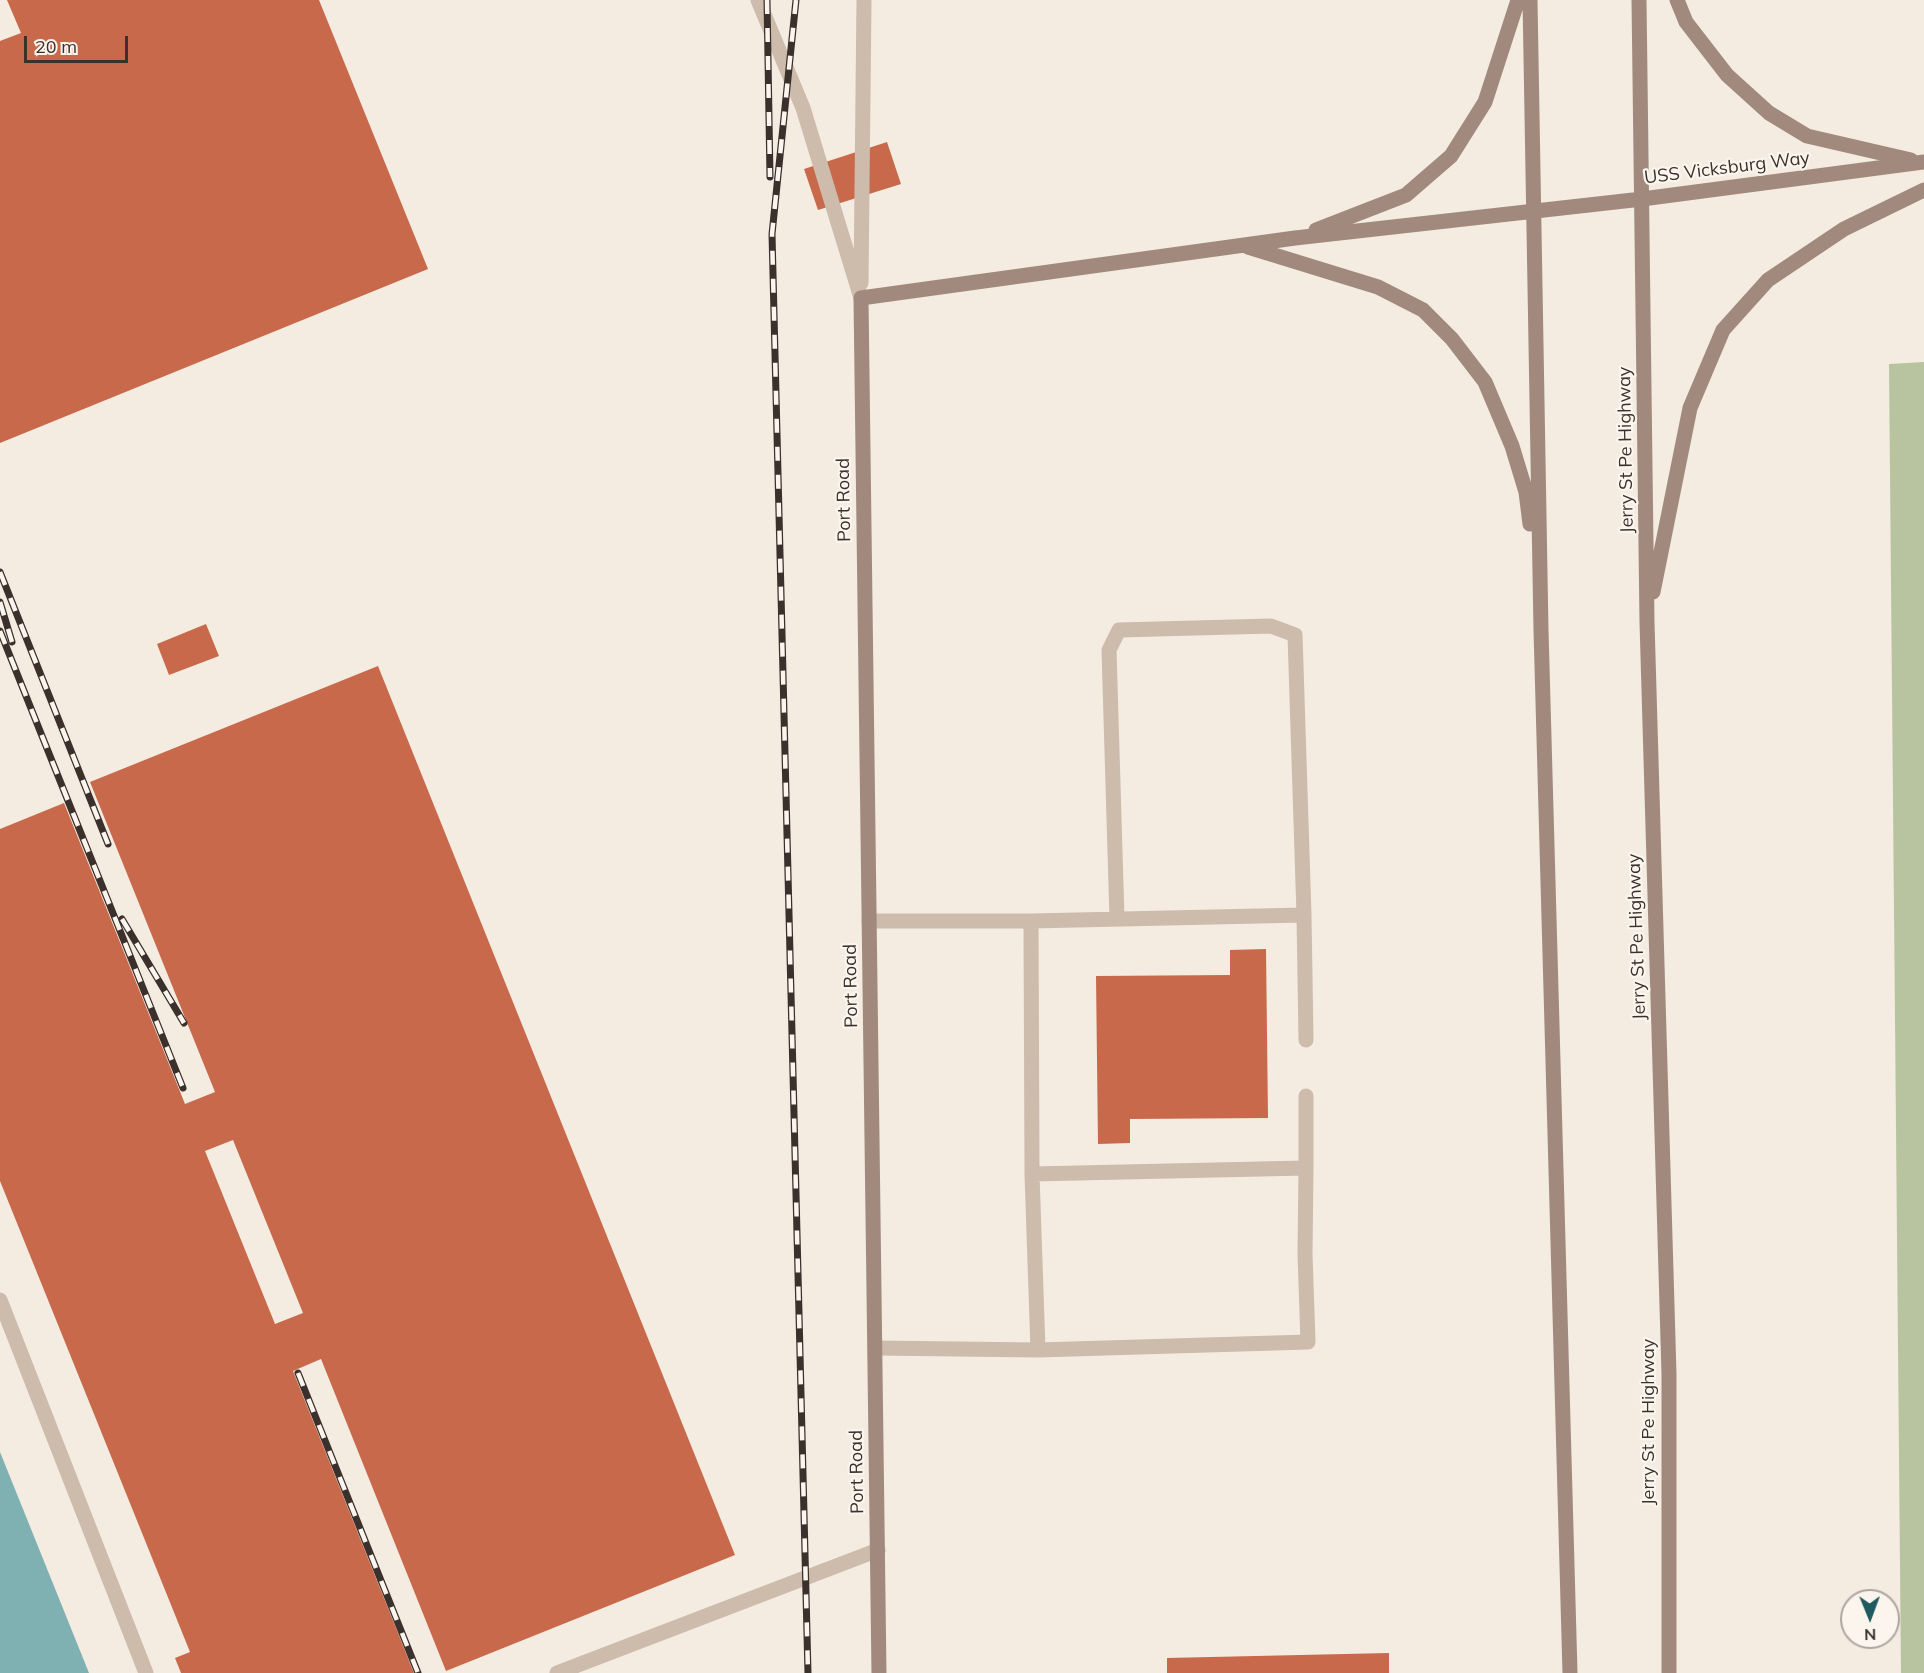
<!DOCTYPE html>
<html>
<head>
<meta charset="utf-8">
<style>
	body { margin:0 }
	#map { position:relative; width:1924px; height:1673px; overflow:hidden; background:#f4ebe1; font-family:Mulish,sans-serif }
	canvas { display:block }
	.north { position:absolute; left:1840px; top:1589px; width:60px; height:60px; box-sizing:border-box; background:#fbf5ee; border:2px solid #aea6a0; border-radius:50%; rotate:179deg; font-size:16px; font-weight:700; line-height:24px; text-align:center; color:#3b302b }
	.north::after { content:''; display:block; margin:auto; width:21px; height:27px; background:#1f5a5e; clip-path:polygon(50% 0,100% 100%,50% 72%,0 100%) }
	.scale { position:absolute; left:24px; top:36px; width:104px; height:27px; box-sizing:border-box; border:3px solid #3b302b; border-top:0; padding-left:8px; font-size:18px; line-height:21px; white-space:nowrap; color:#3b302b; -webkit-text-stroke:4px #fbf5ee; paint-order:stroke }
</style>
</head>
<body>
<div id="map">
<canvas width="1924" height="1673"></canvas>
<div class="north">N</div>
<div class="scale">20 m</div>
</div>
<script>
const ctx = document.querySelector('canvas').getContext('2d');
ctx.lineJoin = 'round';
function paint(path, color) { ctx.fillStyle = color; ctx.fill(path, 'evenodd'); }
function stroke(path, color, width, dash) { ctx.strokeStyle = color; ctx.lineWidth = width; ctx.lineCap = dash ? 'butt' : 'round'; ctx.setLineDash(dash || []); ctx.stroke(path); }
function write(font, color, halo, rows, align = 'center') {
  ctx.font = font + ' Mulish,sans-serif'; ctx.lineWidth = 4.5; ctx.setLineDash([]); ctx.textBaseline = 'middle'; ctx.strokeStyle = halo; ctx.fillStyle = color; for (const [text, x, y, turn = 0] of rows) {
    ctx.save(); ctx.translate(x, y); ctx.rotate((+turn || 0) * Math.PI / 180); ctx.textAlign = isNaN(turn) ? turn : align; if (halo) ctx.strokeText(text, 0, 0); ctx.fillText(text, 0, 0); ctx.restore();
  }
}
const green = new Path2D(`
	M1924,362V1673H1901L1889,364Z`);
const water = new Path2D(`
	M0,1452L89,1673H0Z`);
const building = new Path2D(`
	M7,0H319L428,269L0,443V41L21,33Z
	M887,142L901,184L818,210L804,169Z
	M206,624L219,656L169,675L157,644Z
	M378,666L735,1555L446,1671L321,1359L293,1371L414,1673H181L175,1658L190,1652L0,1181V829L64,803L185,1104L215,1092L90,782ZM233,1140L303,1313L275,1324L205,1151Z
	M1266,949L1268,1118L1130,1119V1143L1098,1144L1096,976L1230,975V950Z
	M1389,1653V1673H1167V1658Z`);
const lane = new Path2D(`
	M758,0L803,108L861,298
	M861,283L864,0
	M1117,919L1109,650L1119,630L1271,626L1295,635L1304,915
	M869,921H1031
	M1306,1096V1168L1032,1174L1031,921L1304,915L1306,1040
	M1032,1174L1038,1350
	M0,1300L146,1673
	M875,1348L1038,1350L1308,1342L1305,1254L1306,1168
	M557,1673L878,1550`);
const secondary = new Path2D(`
	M1530,0L1541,630L1570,1673
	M1639,0L1647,622L1669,1374V1673
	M1677,0L1686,22L1727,75L1769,113L1807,136L1911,160
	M1316,230L1406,195L1451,156L1485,102L1518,0
	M1248,247L1378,287L1423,310L1452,339L1485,382L1512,446L1526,492L1530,524
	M1653,592L1690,408L1723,330L1768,280L1844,229L1924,190
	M879,1673L861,298L1295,238L1642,199L1924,162`);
const rail = new Path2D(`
	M767,0L770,177
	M796,0L772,234L808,1673
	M0,572L108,844
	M0,602L12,642
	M0,631L183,1088
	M122,919L184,1023
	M298,1373L418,1673`);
const streetNames = [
	["USS Vicksburg Way",1727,168,-7],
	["Jerry St Pe Highway",1626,450,-91],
	["Port Road",844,500,-91],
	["Jerry St Pe Highway",1637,937,-92],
	["Port Road",851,986,-91],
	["Jerry St Pe Highway",1649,1422,-90],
	["Port Road",857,1472,-91]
];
paint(green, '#b8c4a0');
paint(water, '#7fb0b2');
paint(building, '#c8694b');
stroke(lane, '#cdbbac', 15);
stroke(secondary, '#a18a7d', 15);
stroke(rail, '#3b302b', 7);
stroke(rail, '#fbf5ee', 4.5, [14]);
write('18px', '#3b302b', '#fbf5ee', streetNames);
</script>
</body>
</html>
